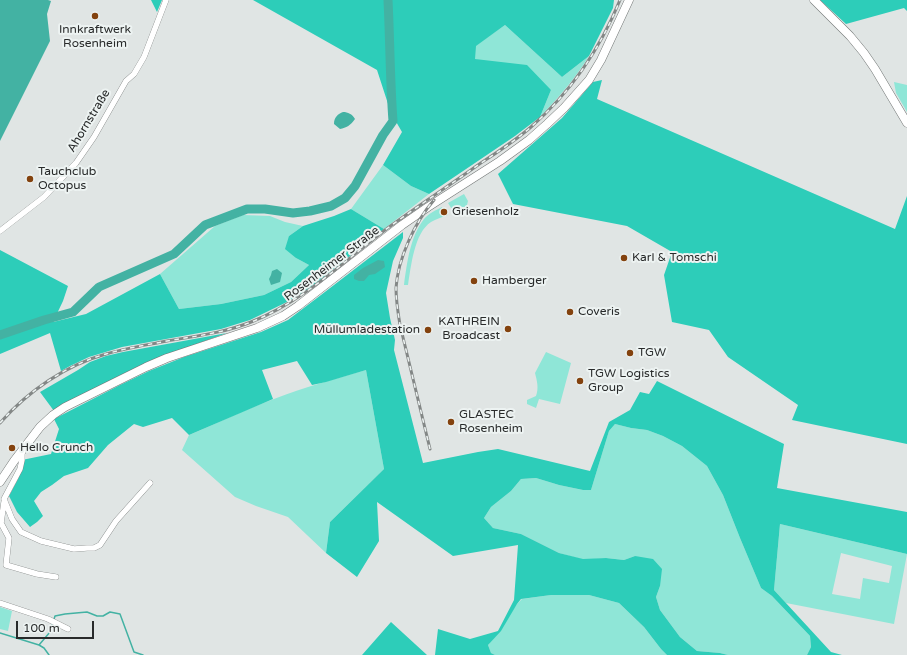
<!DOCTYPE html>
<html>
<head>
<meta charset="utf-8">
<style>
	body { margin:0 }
	#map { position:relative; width:907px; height:655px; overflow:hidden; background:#e0e5e4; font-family:"Varela Round",sans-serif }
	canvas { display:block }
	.scale { position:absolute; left:16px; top:621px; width:78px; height:18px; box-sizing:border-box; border:2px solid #282a2a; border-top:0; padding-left:5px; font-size:12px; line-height:14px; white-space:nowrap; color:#282a2a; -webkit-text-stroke:3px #edf3f2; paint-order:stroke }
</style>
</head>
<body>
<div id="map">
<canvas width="907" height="655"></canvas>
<div class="scale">100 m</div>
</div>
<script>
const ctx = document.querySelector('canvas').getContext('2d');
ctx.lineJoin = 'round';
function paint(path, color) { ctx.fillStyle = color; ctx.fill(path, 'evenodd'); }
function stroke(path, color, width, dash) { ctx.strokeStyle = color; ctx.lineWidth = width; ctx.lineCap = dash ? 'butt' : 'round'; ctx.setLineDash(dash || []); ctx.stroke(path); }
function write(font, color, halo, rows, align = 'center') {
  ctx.font = font + ' "Varela Round",sans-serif'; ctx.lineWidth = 4; ctx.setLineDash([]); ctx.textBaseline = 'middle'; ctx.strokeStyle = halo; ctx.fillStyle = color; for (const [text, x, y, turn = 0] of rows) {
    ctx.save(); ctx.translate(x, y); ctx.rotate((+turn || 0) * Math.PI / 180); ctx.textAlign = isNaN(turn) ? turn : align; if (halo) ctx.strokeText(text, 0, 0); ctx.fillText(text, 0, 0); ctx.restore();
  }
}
const green = new Path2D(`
	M505,25L562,77L589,56C575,79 558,98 540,117L551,90L475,59V46Z
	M894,82L907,85V112L896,93Z
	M383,165L411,186L429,194L384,229L351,209Z
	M464,194L468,201L466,209L457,212L453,211L448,203Z
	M442,207L448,215C442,217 436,219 431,222C414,233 411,267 408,285H404C407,263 410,237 424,219C428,214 436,210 442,207Z
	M243,215L270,216L285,222L303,226L289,236L296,258L309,265L291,282L264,295L221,304L179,309L160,274L215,226Z
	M546,352L571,363L560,404L539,399L536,408L527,404V400L536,396C539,388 537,381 535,373Z
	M366,370L384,469L330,522L326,553L288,517L256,506L235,497L182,450L189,435C218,423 246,409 274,399C304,387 335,379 366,370Z
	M615,424L631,428L647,430L663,436L682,446L707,466L723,495L740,538L761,588L772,596L810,636L811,647L807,655H728L720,653L697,651L680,637L660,610L656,597L660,586L635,556L624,560L606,558L584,560L559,553L521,534L493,528L484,518L491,507L511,491L521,479L536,478L559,485L583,490H591L609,431Z
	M780,524L907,554L894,624L786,603L774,590ZM841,553L892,566L889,583L863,578L860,599L832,594Z
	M551,595H589L619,603L644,627L661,649L667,655H495L491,653L488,645L517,604L522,599Z
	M0,607L12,611L8,631L0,629Z`);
const forest = new Path2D(`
	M151,0H162L157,12Z
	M253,0H614L613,8L589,56L562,77L505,25L476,46L475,59L527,65L551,90L540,117L515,136L429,194L411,186L383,165L402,132L391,113L377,70Z
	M820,0H907V11L904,8L846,24Z
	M602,80L597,99L895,229L907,196V444L792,420L798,405L728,357L709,330L672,322L664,275L672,252L627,226L513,204L498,174L562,118L593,82Z
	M351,209L384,229L311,287L289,301L250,320L221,329L122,347L89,357L70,366L61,371L50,333L0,354V250L68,286L63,301L53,322L86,314L160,274L179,309L221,304L264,295L291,282L309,265L296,258L285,249L289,236L303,226L334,216Z
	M403,232V238L393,261L386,293L390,318L395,340L394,350L423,463L478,452L498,449L590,471L609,422L630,410L640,392L649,394L657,381L784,444L777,488L907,512V554L780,524L774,590L831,652L842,655H807L811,647L810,636L772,596L761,588L740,538L723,495L707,466L682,446L663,436L647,430L631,428L615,424L609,431L591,490H583L559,485L536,478L521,479L511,491L491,507L484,518L493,528L521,534L559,553L583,559L606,558L624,560L635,556L653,559L662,569L660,586L656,597L660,610L680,637L697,651L720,653L728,655H667L661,649L644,627L619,603L589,595H551L521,599L517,604L501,631L488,645L491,653L495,655H435L438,629L470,639L498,631L514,600L518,545L453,556L377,502L379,541L357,577L326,553L330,522L384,469L366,370L326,382L312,385L297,361L262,370L273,399L189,435L172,418L143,427L134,424L108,445L88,468L64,476L52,485L41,492L34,501L43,516L37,522L30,527L17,512L9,496L19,477L22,460L51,454L59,429L54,419L120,385L149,371L184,357L261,332L288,320L321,295Z
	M227,333L155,359L54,411L40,392L78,370L90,362L106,356L123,352Z
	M391,622L427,655H362Z`);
const water = new Path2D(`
	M0,0H48L51,1L47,14L50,41L0,141Z
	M343,112C348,112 352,114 355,119C351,125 346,128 340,129L334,124C334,117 338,114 343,112Z
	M378,260L384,261L385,267L375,274L369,275L364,281H359L354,279V275L363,268Z
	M277,269L282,273L280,282L271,285L269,279L271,275L272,271Z`);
const stream = new Path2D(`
	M0,633L39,645L44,648L49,655
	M39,645L50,632L55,616L65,614L87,612L97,616H103L110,612L120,614L134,652L143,655`);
const river = new Path2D(`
	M0,335L44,320L73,312L99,287L174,254L205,225L247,209H265L293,213L310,211L331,206L345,198L355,186L383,135L393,121C390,81 390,40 388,0`);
const street = new Path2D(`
	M0,231L44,197L76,163L94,137L126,81L134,74L144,57L166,0
	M22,450V460L20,469L4,499L12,519L21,532L41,541L74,549L87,548H94L100,545L116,521L150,483
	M4,502L1,523L9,538L6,565L37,574L56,577
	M0,603L48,619L68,629`);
const secondary = new Path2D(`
	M814,0L850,36L864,53L875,69L907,123
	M0,482L14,461L40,427L53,415L65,407L146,367L167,358L257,328L283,316L298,306L402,225L428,207L500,161L529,140L547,124L564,108L589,80L601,60L629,0`);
const rail = new Path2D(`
	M0,423C28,391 66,365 106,354C126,348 147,345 167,341C196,336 224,333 251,322C302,302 342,263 385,230C415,208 447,187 478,165C496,153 515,141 531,127C571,92 600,49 620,0
	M430,449L400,325C398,313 396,300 396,288C398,258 415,222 434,200`);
const markers = [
	[95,16,4,"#83420e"],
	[30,179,4,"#83420e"],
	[444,212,4,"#83420e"],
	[624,258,4,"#83420e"],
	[474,281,4,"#83420e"],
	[570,312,4,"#83420e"],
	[508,329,4,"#83420e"],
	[428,330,4,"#83420e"],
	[630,353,4,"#83420e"],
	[580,381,4,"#83420e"],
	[451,422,4,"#83420e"],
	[12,448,4,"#83420e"]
];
const poiNames = [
	["Innkraftwerk",95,30,"center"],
	["Rosenheim",95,44,"center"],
	["Tauchclub",38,172],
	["Octopus",38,186],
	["Griesenholz",452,212],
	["Karl & Tomschi",632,258],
	["Hamberger",482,281],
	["Coveris",578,312],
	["KATHREIN",500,322,"right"],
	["Broadcast",500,336,"right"],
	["Müllumladestation",420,330,"right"],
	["TGW",638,353],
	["TGW Logistics",588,374],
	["Group",588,388],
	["GLASTEC",459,415],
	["Rosenheim",459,429],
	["Hello Crunch",20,448]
];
const streetNames = [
	["Ahornstraße",89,121,-59],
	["Rosenheimer Straße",332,264,-37]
];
paint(green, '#8fe6d7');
paint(forest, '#2dcdb9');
paint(water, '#43b2a3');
stroke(stream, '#43b2a3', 1.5);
stroke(river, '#43b2a3', 9);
stroke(street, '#727675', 6);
stroke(secondary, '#727675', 9);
stroke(street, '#fff', 5.5);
stroke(secondary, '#fff', 8);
stroke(rail, '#838786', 3);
stroke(rail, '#edf3f2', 1.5, [4.5]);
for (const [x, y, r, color] of markers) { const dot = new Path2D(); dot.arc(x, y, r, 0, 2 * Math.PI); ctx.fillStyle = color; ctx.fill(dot); stroke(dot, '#edf3f2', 1.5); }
write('12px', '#282a2a', '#edf3f2', poiNames, 'left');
write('12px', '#282a2a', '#edf3f2', streetNames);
</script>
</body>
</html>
